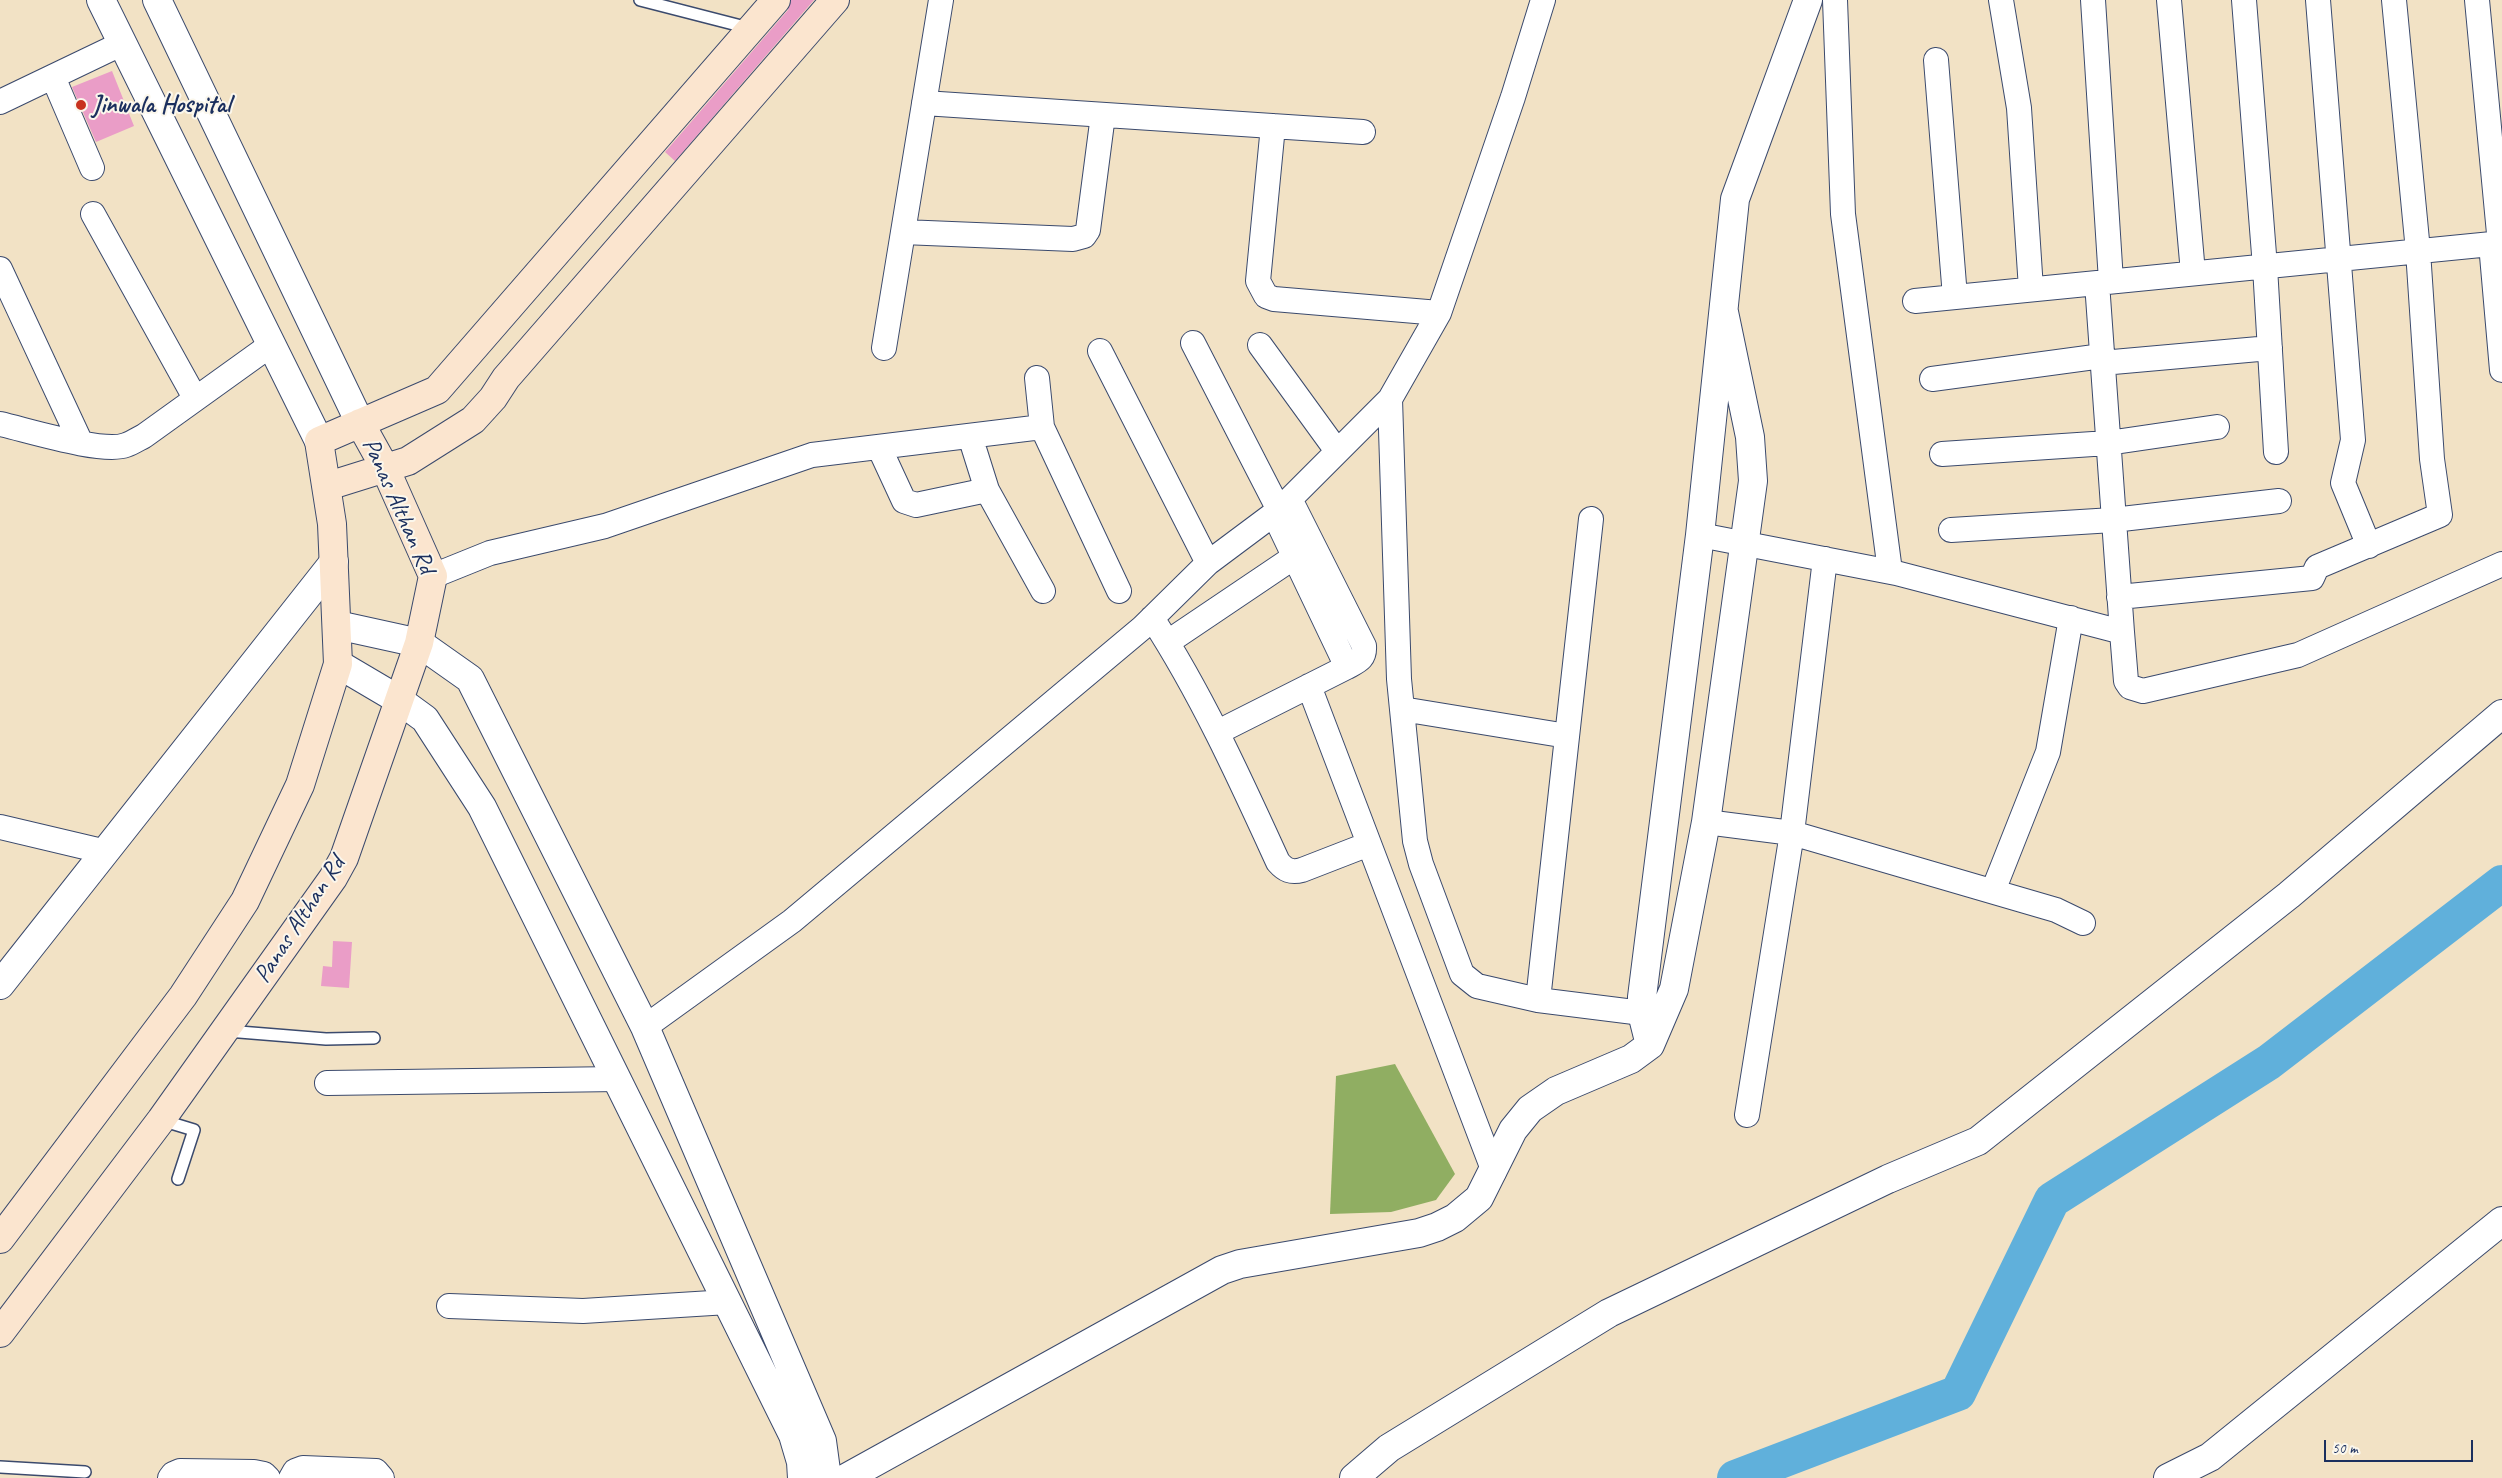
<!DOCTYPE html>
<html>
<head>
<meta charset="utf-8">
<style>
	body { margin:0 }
	#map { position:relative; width:2502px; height:1478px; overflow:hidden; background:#f2e2c5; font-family:Caveat,sans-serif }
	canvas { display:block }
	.scale { position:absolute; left:2324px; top:1440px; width:149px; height:22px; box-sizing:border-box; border:2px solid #1b2f5e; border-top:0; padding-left:6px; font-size:15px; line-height:18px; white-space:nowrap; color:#1b2f5e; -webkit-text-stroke:4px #fbf7ec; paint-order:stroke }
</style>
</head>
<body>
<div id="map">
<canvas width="2502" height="1478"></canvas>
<div class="scale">50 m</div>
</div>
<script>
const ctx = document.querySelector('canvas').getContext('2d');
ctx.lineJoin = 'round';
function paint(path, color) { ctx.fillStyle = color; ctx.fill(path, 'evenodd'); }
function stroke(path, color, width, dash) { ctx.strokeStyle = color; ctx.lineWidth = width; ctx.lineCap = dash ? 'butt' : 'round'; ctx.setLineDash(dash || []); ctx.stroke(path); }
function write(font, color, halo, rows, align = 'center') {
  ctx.font = font + ' Caveat,sans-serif'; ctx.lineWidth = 4; ctx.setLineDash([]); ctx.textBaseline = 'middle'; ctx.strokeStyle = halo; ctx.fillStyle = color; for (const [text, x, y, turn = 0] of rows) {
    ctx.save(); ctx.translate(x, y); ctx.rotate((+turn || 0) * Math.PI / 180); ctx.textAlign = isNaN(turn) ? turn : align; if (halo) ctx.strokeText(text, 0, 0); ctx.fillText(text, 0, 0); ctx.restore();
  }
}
const forest = new Path2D(`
	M1395,1064L1455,1174L1436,1200L1391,1212L1330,1214L1336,1076Z`);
const river = new Path2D(`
	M1735,1478L1958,1393L2052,1200L2269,1062L2502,883`);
const building = new Path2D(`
	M791,0H814L675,161L665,152L788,10Z
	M112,71L134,126L96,142L72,87Z
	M333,941L352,942L349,988L321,986L323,966L332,967Z`);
const service = new Path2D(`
	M640,0L749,28
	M227,1031L326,1039L374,1038
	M161,1120L194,1130L178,1179
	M0,1467L85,1472`);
const minor = new Path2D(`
	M1835,0L1843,214L1890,571
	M2001,0L2019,108L2031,289
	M2093,0L2111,281
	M2169,0L2193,273
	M2244,0L2265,267L2276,452
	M2318,0L2353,440L2343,483L2369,546
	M2477,0L2500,244
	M1936,60L1955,297
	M53,77L92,168
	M0,102L123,43
	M924,103L1363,132
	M1273,126L1258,281L1266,296L1274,299L1439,313
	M93,214L195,398
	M903,232L1073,239L1084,236L1088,230L1103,115
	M2491,244L2502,370
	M0,269L81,443
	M2097,283L2122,632L2126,681L2130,687L2143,691L2298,655L2502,564
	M1915,301L2502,243
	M1193,343L1279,510
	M1260,345L1337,451
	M884,348L941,0
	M1100,351L1208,563
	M2102,363L2270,348
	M1037,378L1042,427L1119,591
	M1932,379L2102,356
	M1390,399L1399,679L1415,841L1421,864L1462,974L1477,986L1538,1000L1642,1013
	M0,424C27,430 103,454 126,445C132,443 138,439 144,436L272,344
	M970,436L987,490L1043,591
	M879,447L904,501L916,505L987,490
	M1942,454L2108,443L2217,427
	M1274,514L1347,667C1358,661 1365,659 1364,646L1290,499
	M1951,530L2113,520L2279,501
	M1700,535L1896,573L2122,632
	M433,576L490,553L605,526L812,455L1042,427
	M2119,597L2312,578L2317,567L2440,515L2432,459L2418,251L2394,0
	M1152,618C1202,695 1240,779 1278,862C1285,870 1291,873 1302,870L1369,844
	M1168,642L1306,549
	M1309,686L1494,1172
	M1402,709L1567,736
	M1218,732L1347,667
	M1706,822L1792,833L2056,910L2083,923
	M0,827L106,852
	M1993,891L2048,752L2071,618
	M1538,1000L1591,519
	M645,1027L792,921L1142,628L1208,563L1279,510L1390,399L1439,313L1513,97L1543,0
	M327,1083L618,1079
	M1747,1115L1792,833L1825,559
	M449,1306L583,1311L728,1302
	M170,1478L173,1474L180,1471L254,1472L264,1474L268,1478
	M291,1478L295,1471L303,1468L376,1471L382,1478`);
const tertiary = new Path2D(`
	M101,0L319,441
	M157,0L360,423
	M337,625L419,643L470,679L645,1027L822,1441L827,1478
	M338,664L399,700L425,719L482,807L793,1435L801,1462L802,1478
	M0,985L334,562
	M1650,1045L1642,1013V997L1700,535L1735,199L1808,0
	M846,1478L1222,1270L1240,1264L1419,1233L1437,1227L1455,1218L1479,1198L1513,1130L1530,1109L1556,1091L1631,1059L1650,1045L1674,989L1706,822L1753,481L1750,437L1724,312
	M1354,1478L1389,1448L1609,1313L1888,1179L1978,1141L2289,895L2502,714
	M2168,1478L2210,1457L2502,1221`);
const secondary = new Path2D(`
	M328,486L408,461L473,420L493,398L506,378L835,0
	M0,1239L183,996L245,901L300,785L338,664L332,524L319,441L437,390L776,0
	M0,1333L161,1120L333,878L344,858L419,643L433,576L385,468L360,423`);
const markers = [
	[81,105,6,"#c8321e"]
];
const poiNames = [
	["Jinwala Hospital",92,105]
];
const streetNames = [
	["Panas Althan Rd",398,506,66],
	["Panas Althan Rd",300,920,-57]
];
paint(forest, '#90ae62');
stroke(river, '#60b0db', 36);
paint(building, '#ea9dc7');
stroke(service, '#3b4a6d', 14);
stroke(minor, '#3b4a6d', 26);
stroke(tertiary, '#3b4a6d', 30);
stroke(secondary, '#3b4a6d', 30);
stroke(service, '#fff', 11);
stroke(minor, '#fff', 24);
stroke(tertiary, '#fff', 28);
stroke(secondary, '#fbe5cf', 28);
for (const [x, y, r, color] of markers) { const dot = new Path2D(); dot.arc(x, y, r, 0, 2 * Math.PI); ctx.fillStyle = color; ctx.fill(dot); stroke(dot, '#fbf7ec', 2); }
write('bold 25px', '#1b2f5e', '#fbf7ec', poiNames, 'left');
write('25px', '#1b2f5e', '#fbf7ec', streetNames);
</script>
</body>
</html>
